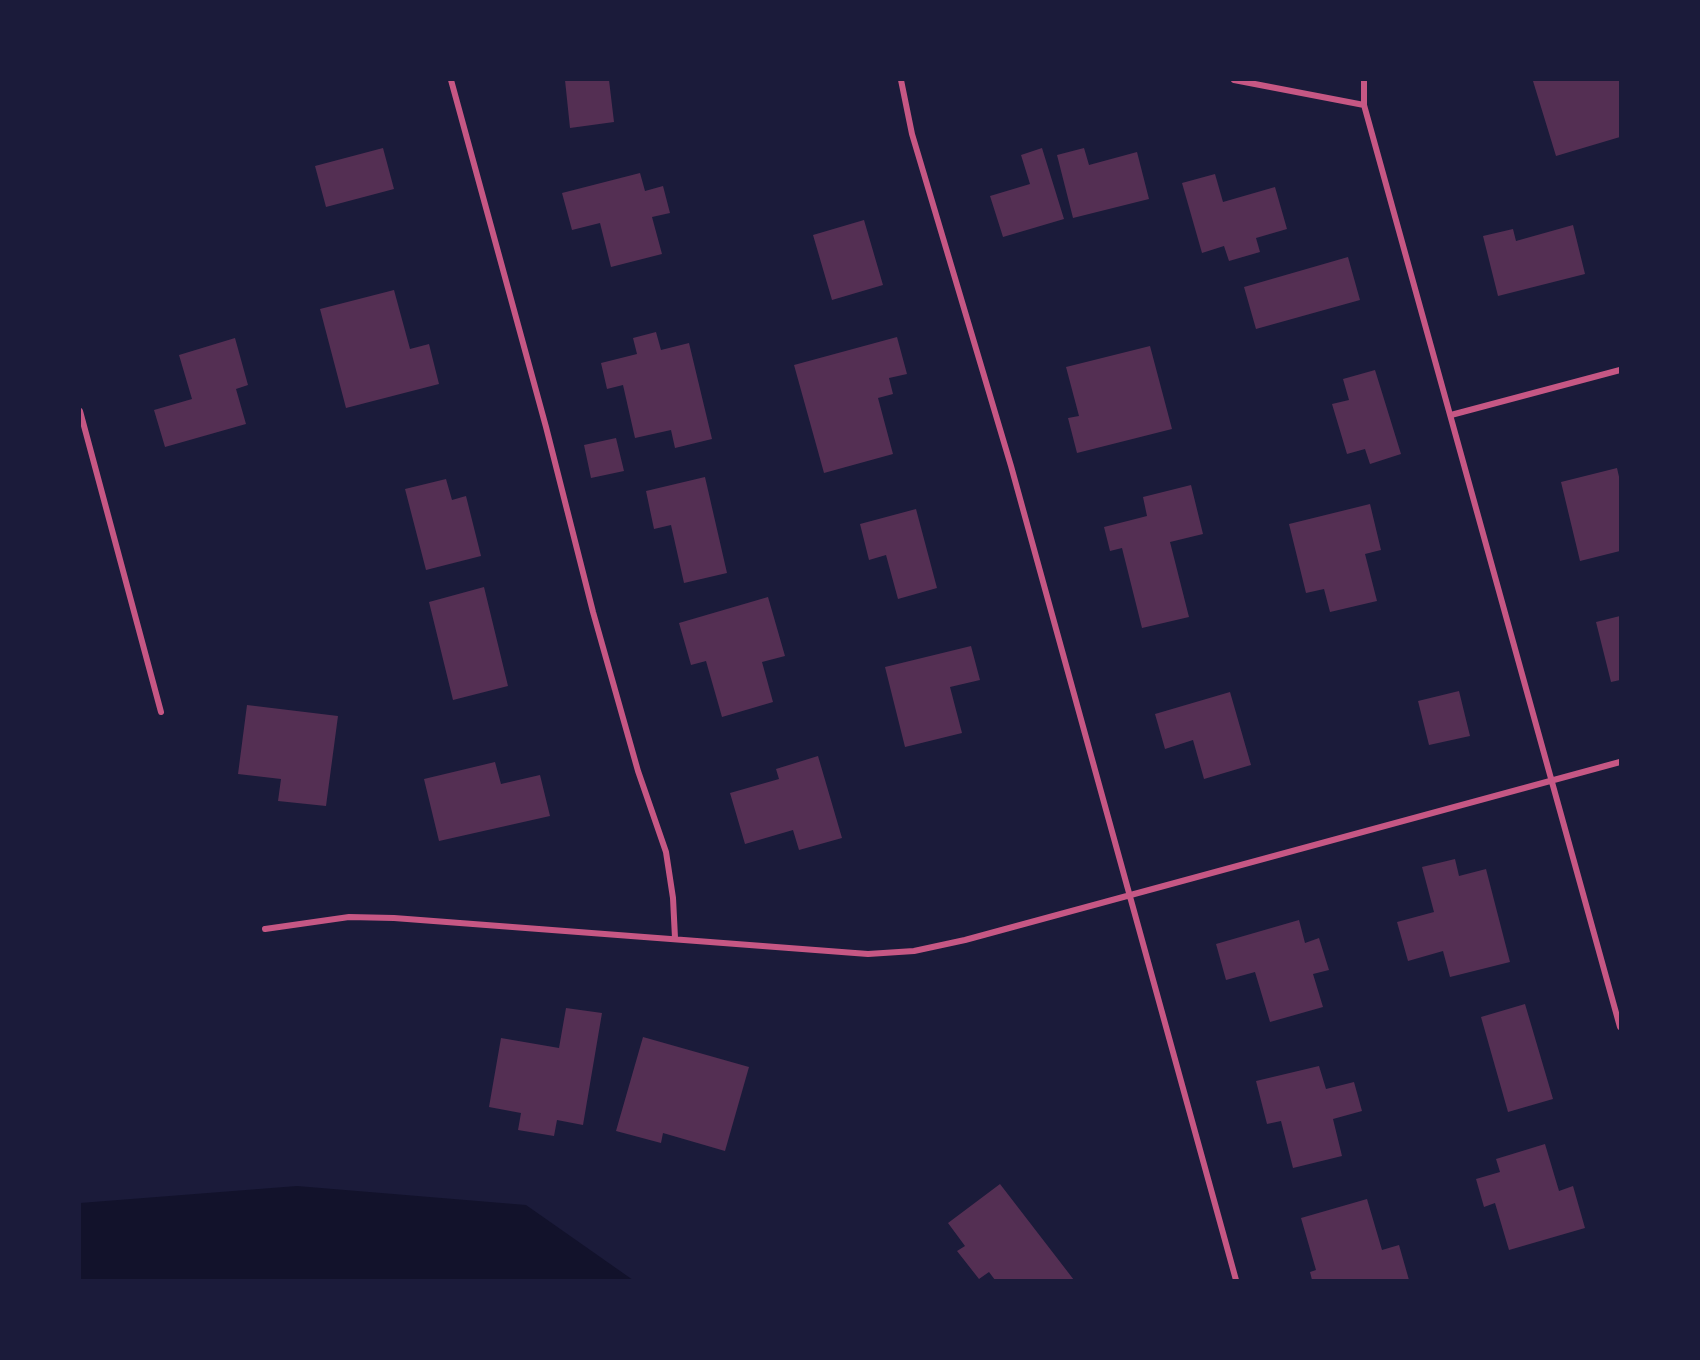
<!DOCTYPE html>
<html>
<head>
<meta charset="utf-8">
<style>
	body { margin:0 }
	#map { position:relative; width:1700px; height:1360px; overflow:hidden; background:#1b1b3a; font-family:Lato,sans-serif }
	canvas { display:block }
	.frame { position:absolute; inset:0; border:81px solid #1b1b3a; pointer-events:none }
</style>
</head>
<body>
<div id="map">
<canvas width="1700" height="1360"></canvas>
<div class="frame"></div>
</div>
<script>
const ctx = document.querySelector('canvas').getContext('2d');
ctx.lineJoin = 'round';
function paint(path, color) { ctx.fillStyle = color; ctx.fill(path, 'evenodd'); }
function stroke(path, color, width, dash) { ctx.strokeStyle = color; ctx.lineWidth = width; ctx.lineCap = dash ? 'butt' : 'round'; ctx.setLineDash(dash || []); ctx.stroke(path); }
const water = new Path2D(`
	M297,1186L526,1205L633,1280H80V1203Z`);
const building = new Path2D(`
	M565,80H609L614,122L570,128Z
	M1538,80H1620V137L1556,156L1533,81Z
	M383,148L394,189L326,207L315,166Z
	M1042,148L1064,219L1003,237L990,196L1030,184L1021,155Z
	M1084,148L1089,165L1137,152L1149,199L1073,218L1057,155Z
	M640,173L645,191L663,186L670,213L652,217L662,254L611,267L600,223L572,230L562,193Z
	M1215,174L1223,202L1275,187L1287,229L1256,238L1260,252L1229,261L1224,246L1202,253L1182,183Z
	M864,220L883,285L832,300L813,235Z
	M1573,225L1585,274L1498,296L1483,236L1513,229L1516,241Z
	M1348,257L1360,300L1256,329L1244,287Z
	M394,290L410,349L429,344L439,384L346,408L320,309Z
	M656,332L661,350L689,343L712,439L675,448L671,430L635,438L623,385L607,389L601,363L637,354L633,338Z
	M897,337L907,374L889,378L893,394L878,398L893,454L824,473L794,365Z
	M235,338L248,385L236,389L246,424L165,447L154,410L192,399L179,355Z
	M1150,346L1172,429L1077,453L1068,418L1079,416L1066,367Z
	M1375,370L1401,454L1370,464L1365,449L1347,454L1332,404L1349,400L1343,379Z
	M616,438L624,471L591,478L584,445Z
	M1617,468L1620,481V551L1580,561L1561,482Z
	M705,477L727,573L684,583L671,525L654,529L646,491Z
	M446,479L452,500L466,496L481,556L426,570L405,489Z
	M1191,485L1203,534L1170,542L1189,617L1142,628L1122,548L1110,551L1104,527L1147,516L1143,497Z
	M1370,504L1381,550L1365,554L1377,601L1330,612L1324,589L1306,593L1289,524Z
	M916,509L937,588L898,599L886,555L869,560L860,524Z
	M484,587L508,686L453,700L429,602Z
	M768,597L785,656L762,662L773,702L722,717L706,661L691,665L679,623Z
	M1620,616V680L1611,682L1596,622Z
	M971,646L980,680L950,687L962,733L905,747L885,667Z
	M1459,691L1470,736L1429,745L1418,701Z
	M1230,692L1251,765L1204,779L1193,740L1165,749L1155,714Z
	M247,705L338,716L326,806L278,801L281,779L238,774Z
	M818,756L842,838L799,850L793,830L745,844L730,793L779,779L776,769Z
	M495,762L501,784L540,775L550,816L439,841L424,779Z
	M1455,859L1459,876L1486,869L1510,962L1450,977L1443,951L1408,961L1397,922L1434,912L1422,867Z
	M1299,920L1305,943L1319,938L1329,970L1313,974L1323,1007L1270,1022L1255,972L1226,980L1216,944Z
	M1525,1004L1553,1099L1508,1112L1481,1017Z
	M566,1008L602,1013L583,1125L557,1120L554,1136L518,1130L521,1113L489,1107L501,1038L559,1048Z
	M643,1037L749,1067L725,1151L663,1133L661,1143L616,1131Z
	M1319,1066L1326,1089L1354,1082L1362,1111L1333,1119L1342,1156L1293,1168L1281,1121L1267,1124L1256,1081Z
	M1545,1144L1559,1191L1573,1186L1585,1228L1509,1250L1495,1203L1484,1207L1476,1179L1500,1172L1496,1159Z
	M1000,1184L1074,1280H995L989,1272L979,1279L957,1251L965,1246L948,1223Z
	M1367,1199L1382,1250L1399,1245L1409,1280H1312L1310,1272L1316,1270L1301,1218Z`);
const minor = new Path2D(`
	M451,80L546,427L593,612L638,771L666,852L673,898L675,938
	M901,80L912,134L1011,466L1236,1280
	M1234,80L1364,105
	M1364,80V105L1620,1027
	M80,411L161,712
	M1451,415L1620,370
	M265,929L349,917L394,918L868,954L914,951L965,940L1620,762`);
paint(water, '#12122b');
paint(building, '#542f53');
stroke(minor, '#c65784', 6);
</script>
</body>
</html>
